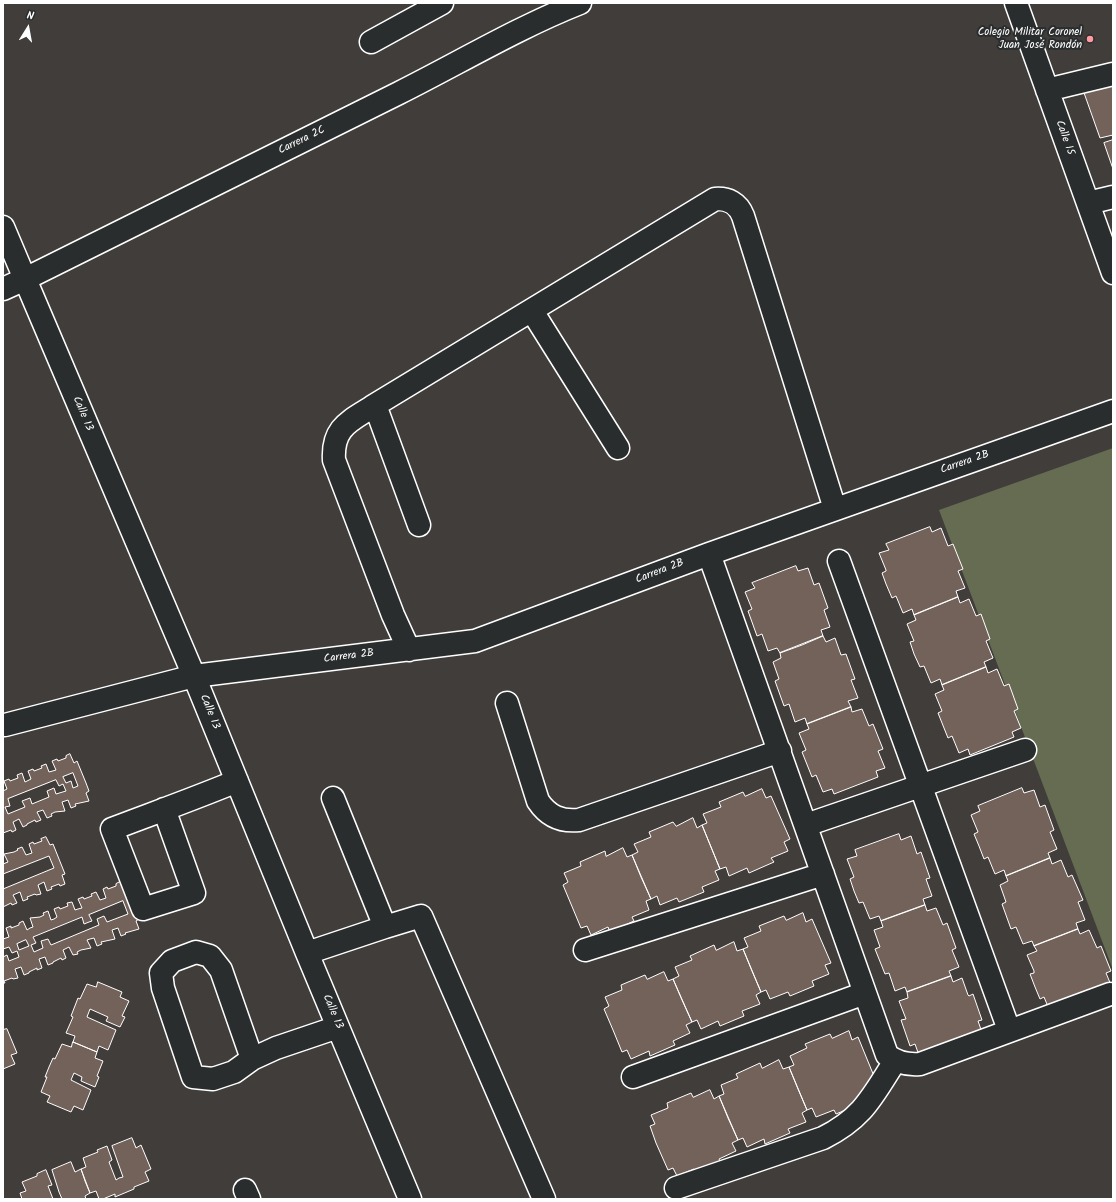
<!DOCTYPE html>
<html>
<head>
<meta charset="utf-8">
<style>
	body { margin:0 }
	#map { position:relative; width:1116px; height:1202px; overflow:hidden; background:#403d3b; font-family:Kalam,sans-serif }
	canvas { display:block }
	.frame { position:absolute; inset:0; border:4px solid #fff; pointer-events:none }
	.north { position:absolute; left:8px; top:8px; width:40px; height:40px; -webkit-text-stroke:3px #2a2d2e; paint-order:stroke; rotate:11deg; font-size:11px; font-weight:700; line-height:16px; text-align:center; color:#fff }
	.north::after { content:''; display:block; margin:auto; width:14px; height:18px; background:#fff; clip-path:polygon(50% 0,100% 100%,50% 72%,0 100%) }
</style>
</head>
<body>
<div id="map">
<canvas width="1116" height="1202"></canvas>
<div class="frame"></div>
<div class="north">N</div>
</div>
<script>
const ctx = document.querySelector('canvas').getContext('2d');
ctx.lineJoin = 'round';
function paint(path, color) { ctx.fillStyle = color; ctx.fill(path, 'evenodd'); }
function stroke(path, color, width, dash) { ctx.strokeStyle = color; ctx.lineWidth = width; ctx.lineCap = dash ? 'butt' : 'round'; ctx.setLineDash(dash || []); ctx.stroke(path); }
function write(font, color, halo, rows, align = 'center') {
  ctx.font = font + ' Kalam,sans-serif'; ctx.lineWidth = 4; ctx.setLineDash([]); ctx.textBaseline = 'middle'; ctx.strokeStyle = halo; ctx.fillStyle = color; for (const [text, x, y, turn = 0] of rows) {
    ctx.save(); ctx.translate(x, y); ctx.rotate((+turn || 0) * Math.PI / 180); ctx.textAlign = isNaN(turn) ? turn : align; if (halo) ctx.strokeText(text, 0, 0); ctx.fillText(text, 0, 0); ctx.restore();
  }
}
const green = new Path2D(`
	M1113,448V970L939,510Z`);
const building = new Path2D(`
	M1112,83L1113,86V135L1100,138L1083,90Z
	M1113,140V169L1104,143Z
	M930,527L932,532L941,528L948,546L953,544L963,569L958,571L965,588L956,591L958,597L914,615L912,609L903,613L896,596L892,598L886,584L882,573L886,571V570L879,553L889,550L886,544Z
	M796,566L798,571L808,568L814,585L819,583L828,608L824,610L830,627L821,630L823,636L802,645L780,653L777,648L768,651L762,634L757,636L748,611L752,609L745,592L755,588L752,583Z
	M958,597L960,603L969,599L976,616L981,614L990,639L986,641L993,658L984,662L986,667L942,685L940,679L931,683L924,666L920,667L914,654L910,642L914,641L907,624L916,620L914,615Z
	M823,636L826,642L835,638L841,655L846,654L855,679L851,680L858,698L848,701L851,707L807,724L805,718L795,722L789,704L784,706L775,681L779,679L773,662L781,658L780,653Z
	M986,667L988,673L997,669L1004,686L1009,684L1018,709L1014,711L1021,728L1012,732L1014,737L970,755L968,749L959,753L952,736L948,738L938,713L942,711L935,694L944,690L942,685Z
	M851,707L852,712L862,709L869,726L873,724L883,749L878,751L885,768L876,771L878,777L834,794L832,789L823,792L816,775L812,777L802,752L806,750L799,733L809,729L807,724Z
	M70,754L74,763L77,761L86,783L89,791L86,793L89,801L75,804L76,806L71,808L68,800L62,802L65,811L55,812L51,814L52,816L47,818L43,810L37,812L41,820L36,822L35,820L27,824V825L23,827L19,819L13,822L16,830L12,832L11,830L3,833V791L7,789L4,781L9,779L10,781L18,778L17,775L22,773L25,782L31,779L28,771L33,769L34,771L42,768L41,766L46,764L49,772L56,770L52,761L57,759L58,761L66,758V756ZM73,773L78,786L73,788L71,781L66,783L63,777ZM56,780L59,786L63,784L66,791L56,794L54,788L47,791L49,797L32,804L30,798L22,801L25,807L8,814L5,807L10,806L8,799Z
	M1022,788L1024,793L1034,790L1040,807L1045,805L1054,830L1050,832L1057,849L1048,853L1050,858L1006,876L1004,870L995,874L988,857L984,859L979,846L974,834L978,832L971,815L980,811L978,806Z
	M762,789L766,798L771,796L790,839L784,842L788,851L771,858L774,862L749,873L747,868L729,876L726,867L720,869L702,825L707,823L703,814L721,807L719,802L743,792L745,796Z
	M693,818L697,828L702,825L720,869L715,871L719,880L702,887L704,892L679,902L677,898L660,905L657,896L651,899L641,877L632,855L638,852L634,844L651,837L649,832L673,822L676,826Z
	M899,834L901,840L911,836L917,854L921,852L930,878L926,879L932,896L923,899L925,905L881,921L879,916L870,919L863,902L859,903L854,891L850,879L854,877L847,859L857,856L855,850Z
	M46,837L50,845L53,844L65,874L62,875L65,884L60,886L59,884L51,887L52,889L47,891L44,882L38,885L41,894L36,895L35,894L27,897L28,899L23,901L20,892L13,895L17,903L12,905L11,903L3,907V908V889L54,868L49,856L3,874V864L8,862L4,854L14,852L18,850L17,849L22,847L26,855L32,853L29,844L33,842L34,844L42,841L41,839Z
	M623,848L627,857L632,855L651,899L646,901L649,910L632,917L634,921L610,932L608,927L591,935L587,926L581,928L563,885L568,882L564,873L581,866L580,862L605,851L606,856Z
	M1050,858L1052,864L1061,860L1068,877L1072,875L1083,900L1078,902L1085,920L1076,923L1078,929L1034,946L1032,941L1023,944L1016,927L1011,929L1002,904L1006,902L1000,885L1008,881L1006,876Z
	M120,882L124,891L127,889L136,911L139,919L136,921L139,929L125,933L126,934L121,936L118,928L112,930L115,939L101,942L102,944L97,946L94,938L90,939L87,940L91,948L81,950L77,952L78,954L73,955L69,947L63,950L66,958L62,960L61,958L53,962V963L48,965L45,957L39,959L42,968L37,970V968L29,972V973L24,975L21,967L15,969L18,978L13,979L12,978L4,981L5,983H3V957L7,955L9,961L19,957L17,951L12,953L9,947L3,949V939L9,937L6,928L11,926V928L19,925V923L23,921L27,930L30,928L33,927L30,918L40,917L44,915L43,913L48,911L51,920L54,919L57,917L54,909L59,907L60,909L68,906L67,903L72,902L75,910L78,909L82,908L78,899L83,897L84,899L92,896L91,894L96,892L100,900L106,898L103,889L107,887L108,889L116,886V884ZM123,901L128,914L107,922L104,916L97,919L99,925L51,945L48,939L41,941L43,948L34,952L31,945L36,943L33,937L82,917L84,924L89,922L92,921L89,915ZM26,940L29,946L19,950L17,944Z
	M925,905L927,911L936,908L943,925L947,923L956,948L952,950L959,967L949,971L951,976L907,992L905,987L895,991L889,973L885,974L875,949L880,947L874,930L883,927L881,921Z
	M803,913L806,922L812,919L831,963L825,965L829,974L812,981L814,986L790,996L788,992L770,999L766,990L761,992L752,971L743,949L748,947L744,938L761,931L759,926L784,916L786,920Z
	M1078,929L1080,934L1089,930L1097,948L1101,946L1111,971L1106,973L1113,990L1051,1014L1044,997L1040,999L1035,987L1030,974L1034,973V971L1027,955L1037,951L1034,946Z
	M734,942L737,951L743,949L761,992L756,995L760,1004L742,1011L744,1016L720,1026L718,1021L701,1029L697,1020L692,1022L682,1000L673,979L679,976L675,967L692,960L690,956L714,945L716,950Z
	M664,972L668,981L673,979L692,1022L686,1025L690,1033L673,1041L675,1045L650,1056L649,1051L631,1059L627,1050L622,1052L613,1030L604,1009L609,1006L605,997L622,990L621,985L645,975L647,979Z
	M951,976L953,982L962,978L968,995L969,996L973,994L982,1020L978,1021L984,1038L921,1061L915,1044L910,1046L901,1020L906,1019L899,1001L908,998L907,992Z
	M98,982L122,992L120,997L129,1001L122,1016L125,1017L120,1027L106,1021L108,1017L90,1009L87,1017L116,1030L108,1050L99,1046L97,1052L73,1042L75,1036L66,1033L73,1017L71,1016L78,998L80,999L87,984L96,987Z
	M7,1029L17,1053L11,1055L15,1064L3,1069V1030Z
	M849,1031L852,1040L858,1037L876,1081L860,1104L836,1114L834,1110L816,1117L812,1108L807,1110L798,1089L789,1067L794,1065L790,1056L807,1048L805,1044L830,1034L832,1038Z
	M73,1042L97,1052L95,1058L103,1061L97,1076L99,1077L95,1087L81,1081L82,1077L74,1073L71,1080L91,1090L83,1110L74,1106L71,1112L47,1102L50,1096L41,1092L47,1077H45L49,1067L53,1058L55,1059L62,1044L71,1047Z
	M779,1060L783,1069L789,1067L807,1110L802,1113L806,1122L788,1129L790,1133L765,1144L764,1139L747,1147L743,1138L738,1140L728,1118L719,1096L724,1094L721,1085L738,1078L736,1074L760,1063L762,1068Z
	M710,1090L714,1099L719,1096L738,1140L732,1143L736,1151L719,1159L721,1163L696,1174L694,1169L677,1176L673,1168L668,1170L656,1143L650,1126L655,1124L651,1115L668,1108L667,1103L691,1093L693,1097Z
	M132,1138L136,1148L141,1145L151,1169L145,1172L149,1181L134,1187V1189L115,1197V1194L103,1199H99L96,1191L90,1193L85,1181L81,1169L86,1167L83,1158L98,1152L97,1150L107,1146L112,1160L109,1162L116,1180L119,1178L123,1177L112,1146Z
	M71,1162L75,1172L81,1169L90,1193L85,1196L86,1199H62L59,1192L52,1170Z
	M46,1170L52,1185L48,1186L53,1199H22L20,1193L26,1191L22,1182L37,1176V1174Z`);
const minor = new Path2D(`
	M1016,3L1113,273
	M371,42L442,3
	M1047,90L1113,74
	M1088,203L1113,197
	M532,311L618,448
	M375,405L419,525
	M709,554L887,1055C897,1063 907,1065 920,1064L1110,994
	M839,561L1009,1030
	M409,650L393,615L334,460C332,426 351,421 375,405L715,199C728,198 738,203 743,216L835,509
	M507,703L538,801C548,816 561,822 579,820L780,751
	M5,725L194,676L475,641L709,554L1113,411
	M333,798L385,927
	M164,809L194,893L143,909L112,829C154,813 196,798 237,781
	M806,825L1025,750
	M585,950L823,874
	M307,953L385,927L421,916L544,1199
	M252,1059L221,970L210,956L196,952L172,961L161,973L163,988L193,1077L213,1079L234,1072L252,1059L276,1048L338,1027
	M633,1077L865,993
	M676,1188L823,1138C863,1118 872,1097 895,1061
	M245,1190L249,1199
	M410,1199L307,953L194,676L25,279C149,217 274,155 399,93C459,63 517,28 580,3`);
const major = new Path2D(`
	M3,227L25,279L3,289`);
const markers = [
	[1090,39,4,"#ff9aa2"]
];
const poiNames = [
	["Colegio Militar Coronel",1082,33],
	["Juan José Rondón",1082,46]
];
const streetNames = [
	["Calle 15",1064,138,70],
	["Carrera 2C",302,141,-26],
	["Calle 13",82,414,67],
	["Carrera 2B",965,463,-19],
	["Carrera 2B",660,572,-21],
	["Carrera 2B",349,657,-7],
	["Calle 13",209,712,68],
	["Calle 13",332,1012,67]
];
paint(green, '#656c51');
paint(building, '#73625a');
stroke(building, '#fff', 1);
stroke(minor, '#fff', 25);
stroke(major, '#fff', 25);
stroke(minor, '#2a2d2e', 22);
stroke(major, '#2a2d2e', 22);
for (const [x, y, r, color] of markers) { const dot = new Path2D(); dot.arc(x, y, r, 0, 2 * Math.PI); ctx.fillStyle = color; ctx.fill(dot); stroke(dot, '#2a2d2e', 1.5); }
write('11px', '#fff', '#2a2d2e', poiNames, 'right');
write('11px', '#fff', '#2a2d2e', streetNames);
</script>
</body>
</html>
